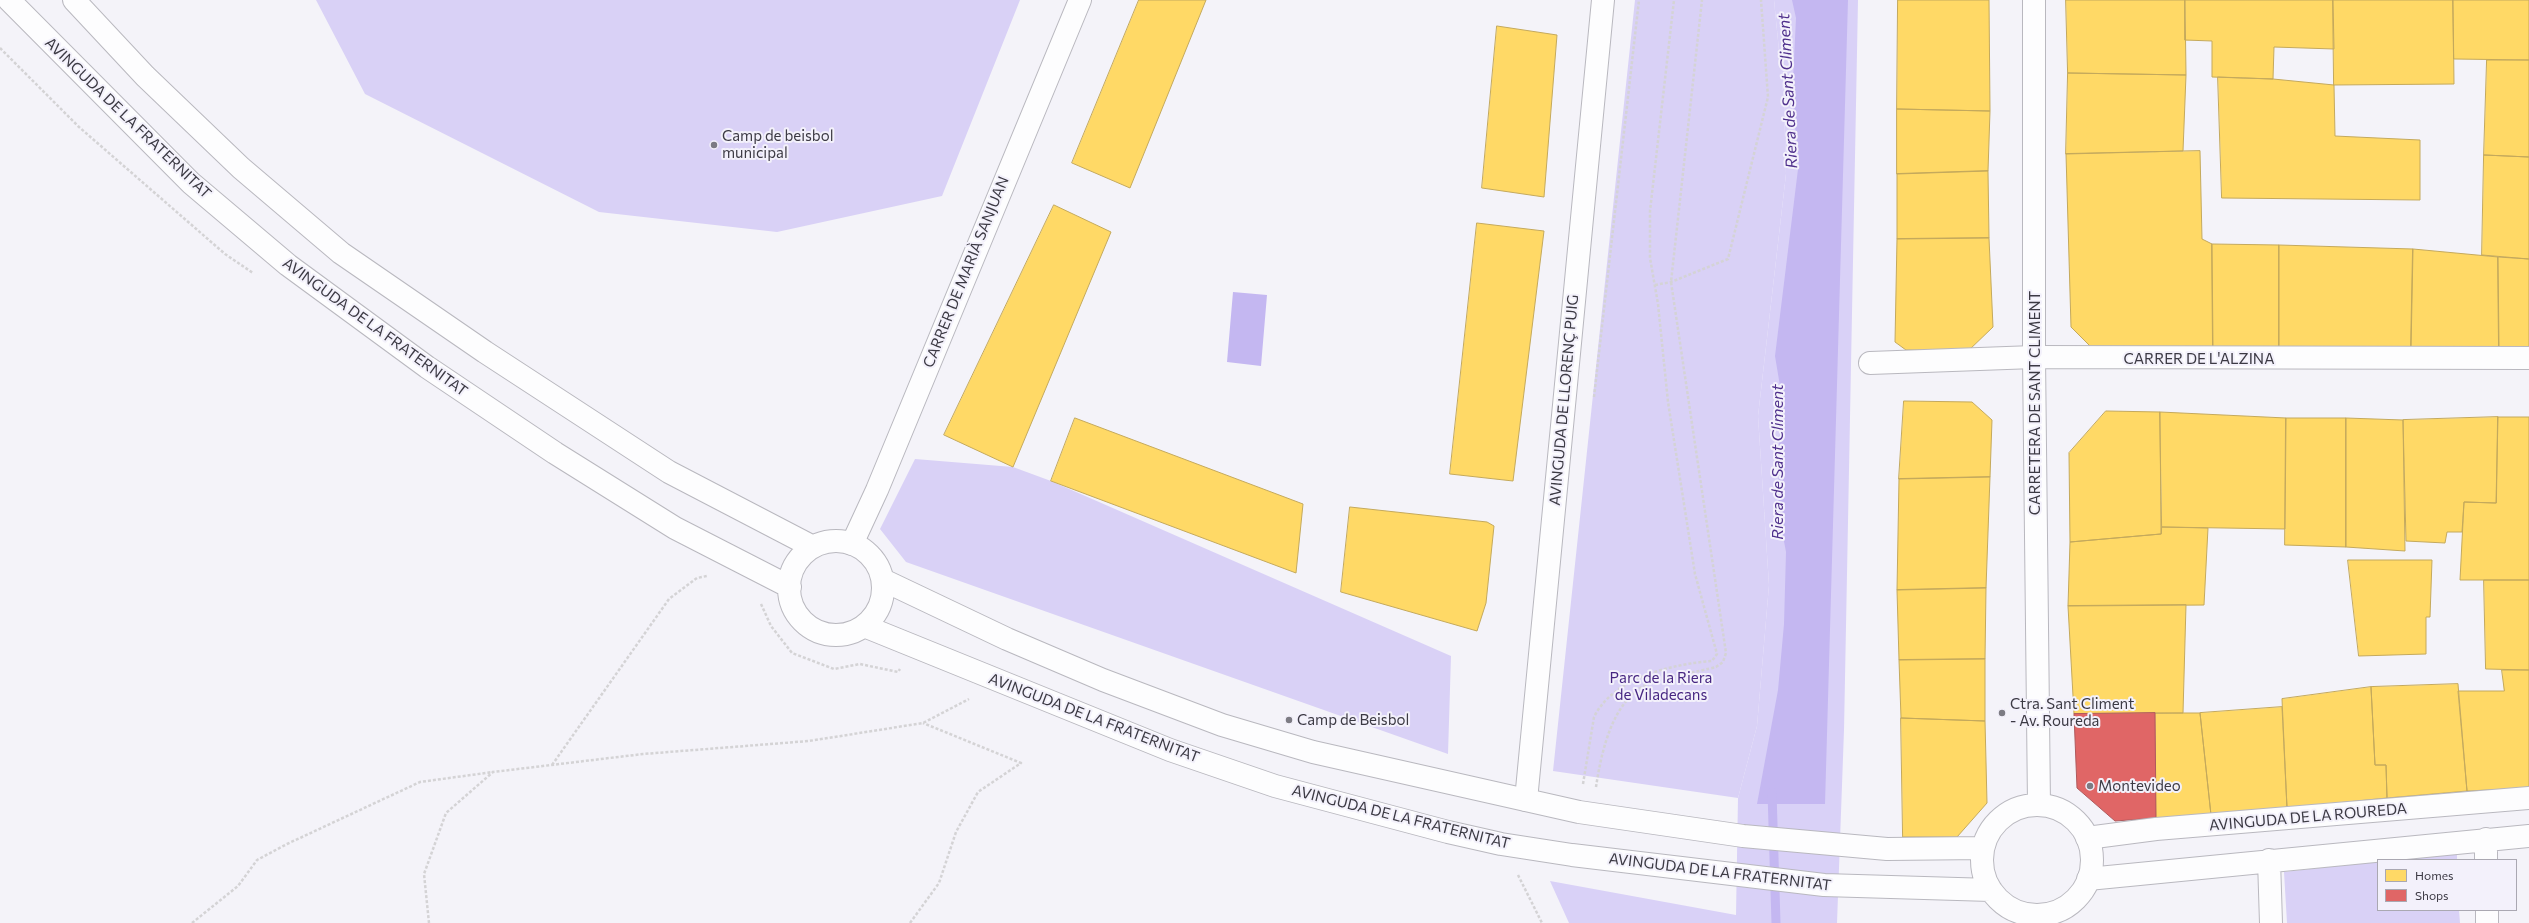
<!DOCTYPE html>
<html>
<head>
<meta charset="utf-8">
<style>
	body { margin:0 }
	#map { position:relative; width:2529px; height:923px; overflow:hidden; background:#f4f3f9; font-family:Commissioner,sans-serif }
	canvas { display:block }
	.legend { position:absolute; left:2377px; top:859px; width:140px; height:52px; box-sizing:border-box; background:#f3f1fb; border:1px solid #aaa8b2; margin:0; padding:5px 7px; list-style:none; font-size:12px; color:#3c3a44 }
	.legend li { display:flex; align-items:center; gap:8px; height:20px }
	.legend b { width:20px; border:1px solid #aaa8b2 }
</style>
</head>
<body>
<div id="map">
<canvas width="2529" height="923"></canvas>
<ul class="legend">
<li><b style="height:11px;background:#ffd966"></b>Homes</li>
<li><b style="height:11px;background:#e06666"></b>Shops</li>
</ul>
</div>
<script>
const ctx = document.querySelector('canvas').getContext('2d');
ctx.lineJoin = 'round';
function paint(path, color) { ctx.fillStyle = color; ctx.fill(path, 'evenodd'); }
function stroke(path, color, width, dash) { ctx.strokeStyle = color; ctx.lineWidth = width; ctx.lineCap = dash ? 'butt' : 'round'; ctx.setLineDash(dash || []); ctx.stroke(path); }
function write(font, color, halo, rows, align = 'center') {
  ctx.font = font + ' Commissioner,sans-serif'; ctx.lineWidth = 4; ctx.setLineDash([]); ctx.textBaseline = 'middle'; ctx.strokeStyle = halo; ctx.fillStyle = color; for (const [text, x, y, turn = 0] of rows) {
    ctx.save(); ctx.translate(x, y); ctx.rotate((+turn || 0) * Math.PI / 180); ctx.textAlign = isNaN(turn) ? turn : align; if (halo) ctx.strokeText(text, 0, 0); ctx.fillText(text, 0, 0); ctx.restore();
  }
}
const green = new Path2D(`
	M316,0H1020L942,196L777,232L599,212L365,94Z
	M1635,0H1774L1784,101L1786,174L1758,416L1769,585L1757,726L1738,798L1553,771Z
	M915,459L1013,467L1051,481L1451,656L1448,754L906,562L880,529Z
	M2457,852V860H2387Z
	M2378,861V910H2459L2460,923H2287L2284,872Z`);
const forest = new Path2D(`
	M1774,0H1858L1844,730L1837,923H1569L1550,881L1736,915L1738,798L1757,726L1769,585L1758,416L1786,174L1784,101Z`);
const water = new Path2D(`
	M1792,0H1848L1825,804H1757L1778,690L1784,624L1786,552L1778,509L1780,386L1775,356L1799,161L1792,100L1796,18Z
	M1233,292L1267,295L1261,366L1227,362Z`);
const homes = new Path2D(`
	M1139,0H1206L1130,188L1072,163Z
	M1898,0H1989L1990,111L1897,109Z
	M2066,0H2185L2186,75L2068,73Z
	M2185,0H2333L2334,49L2274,47L2273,79L2212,77V41L2185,40Z
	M2333,0H2453L2454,84L2334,85Z
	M2453,0H2529V60L2454,59Z
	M1497,26L1557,35L1544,197L1482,188Z
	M2487,60H2529V157L2484,155Z
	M2068,73L2186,75L2183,151L2066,154Z
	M2218,77L2273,79L2334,85L2335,136L2420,140V200L2222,198Z
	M1897,109L1990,111L1988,171L1897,174Z
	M2200,151L2202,239L2212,244L2213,350L2095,351L2071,327L2066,154Z
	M2484,155L2529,157V259L2482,255Z
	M1988,171L1989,238L1897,239V174Z
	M1054,205L1111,232L1013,467L944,435Z
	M1477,223L1544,231L1513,481L1450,474Z
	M1989,238L1993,327L1968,351L1906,350L1895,342L1897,239Z
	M2212,244L2279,245V351L2213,350Z
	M2279,245L2413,249L2411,349L2279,351Z
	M2413,249L2498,257L2499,350L2411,349Z
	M2498,257L2529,259V352L2499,350Z
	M1904,401L1972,402L1992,420L1990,477L1899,479Z
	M2106,411L2160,412L2161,534L2070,542L2069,453Z
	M2160,412L2286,418L2285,529L2162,527Z
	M2498,417H2529V580H2460L2464,502L2496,503Z
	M2498,417L2496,503L2464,502L2462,532H2447L2445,543L2406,541L2403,420Z
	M1075,418L1303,504L1296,573L1051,481Z
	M2286,418H2346V547L2285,545Z
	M2346,418L2403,420L2405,551L2346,547Z
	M1990,477L1986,588L1897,590L1899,479Z
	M1350,507L1487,522L1494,526L1486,603L1477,631L1341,592Z
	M2162,527L2208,528L2204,605L2068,606L2070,542L2161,534Z
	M2348,560H2432L2430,617H2426V654L2359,656Z
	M2484,580H2529V670L2486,669Z
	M1986,588L1985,659L1899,660L1897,590Z
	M2186,605L2183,713L2074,714L2068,606Z
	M1985,659V721L1901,718L1899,660Z
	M2502,670H2529V788L2467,791L2458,691H2504Z
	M2458,684L2467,791L2387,798L2386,765H2375L2371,687Z
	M2371,687L2375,765H2386L2387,798L2287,808L2282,699Z
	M2282,707L2287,808L2211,815L2200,713Z
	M2155,713H2200L2211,815L2156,818Z
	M1901,718L1985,721L1987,803L1957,837H1903Z`);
const shops = new Path2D(`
	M2155,713L2156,818L2115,821L2077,788L2074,714Z`);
const stream = new Path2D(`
	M1772,792L1776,923`);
const path = new Path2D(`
	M0,48L79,127L225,254L253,273
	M1655,285L1671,282L1728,259L1768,97L1761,0
	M1594,397L1639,0
	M761,604L771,626L792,653L834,669L860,664L898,672L900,669
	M552,765L669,599L697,578L707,576
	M1583,784L1594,717C1613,678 1672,664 1712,661L1717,654L1695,574L1668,402L1658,304L1650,258V211L1674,0
	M1596,787C1601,754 1611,706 1642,687C1652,680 1701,671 1716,667L1723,662L1726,653L1671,282L1702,0
	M1518,875L1542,923
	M192,923L238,886L257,860L287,844L420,782L493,772
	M429,923L424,874L446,813L493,772L643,754L809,741L923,723L969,699
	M910,923L939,883L956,832L978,792L1021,763L923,723`);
const minor = new Path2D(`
	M1870,363L2034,357L2529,358
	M852,544L877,490L1080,0
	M1526,800L1603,0
	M2087,838L2156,829L2529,798
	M2486,839V860
	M2269,860L2271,923
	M2088,879L2529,836
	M2487,910V923`);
const tertiary = new Path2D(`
	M9,0L191,183L288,265L427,367L555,453L675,528L790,587
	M74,0L145,76L241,168L341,253L485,352L669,472L813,547
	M2034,0V357L2039,805
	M789 588a47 47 0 1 1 94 0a47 47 0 1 1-94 0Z
	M883,580L1007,639L1103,680L1222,725L1313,752L1579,812L1743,836L1887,849L1983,848
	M864,626L1170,750L1275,786L1448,832L1501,844L1572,855L1824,885L1991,890
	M1982 860a55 55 0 1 1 110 0a55 55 0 1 1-110 0Z`);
const markers = [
	[714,145,4,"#7c7b83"],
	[2002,713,4,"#7c7b83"],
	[1289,720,4,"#7c7b83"],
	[2090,786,4,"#7c7b83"]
];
const streetNames = [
	["AVINGUDA DE LA FRATERNITAT",128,118,44],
	["CARRER DE MARIÀ SANJUAN",966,272,-68],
	["AVINGUDA DE LA FRATERNITAT",375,327,36],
	["CARRER DE L'ALZINA",2199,359],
	["AVINGUDA DE LLORENÇ PUIG",1564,400,-85],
	["CARRETERA DE SANT CLIMENT",2035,403,-90],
	["AVINGUDA DE LA FRATERNITAT",1094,718,21],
	["AVINGUDA DE LA FRATERNITAT",1401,817,14],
	["AVINGUDA DE LA ROUREDA",2308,817,-5],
	["AVINGUDA DE LA FRATERNITAT",1720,872,7]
];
const poiNames = [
	["Camp de beisbol",722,136],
	["municipal",722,153],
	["Ctra. Sant Climent",2010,704],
	["- Av. Roureda",2010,721],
	["Camp de Beisbol",1297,720],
	["Montevideo",2098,786]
];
const parkNames = [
	["Parc de la Riera",1661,678],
	["de Viladecans",1661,695]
];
const waterNames = [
	["Riera de Sant Climent",1788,91,-93],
	["Riera de Sant Climent",1778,462,-90]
];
paint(green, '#d9d1f6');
paint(forest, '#d9d1f7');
paint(water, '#c4b7f1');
paint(homes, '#ffd966');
stroke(homes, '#c4a95c', 1);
paint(shops, '#e06666');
stroke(shops, '#af595c', 1);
stroke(stream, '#c4b7f1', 9);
stroke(minor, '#b9b8bf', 24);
stroke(tertiary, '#b9b8bf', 24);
stroke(path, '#d4d3d5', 2.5, [3, 2]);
stroke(minor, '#fdfdfe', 22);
stroke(tertiary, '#fdfdfe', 22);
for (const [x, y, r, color] of markers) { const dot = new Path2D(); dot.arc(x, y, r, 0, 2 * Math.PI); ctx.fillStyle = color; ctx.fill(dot); stroke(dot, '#f3f1fb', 1.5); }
write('15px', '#3c3a44', '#f3f1fb', streetNames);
write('15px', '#3c3a44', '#f3f1fb', poiNames, 'left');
write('15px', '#472782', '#f3f1fb', parkNames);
write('italic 16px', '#4f308c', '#f3f1fb', waterNames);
</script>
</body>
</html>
